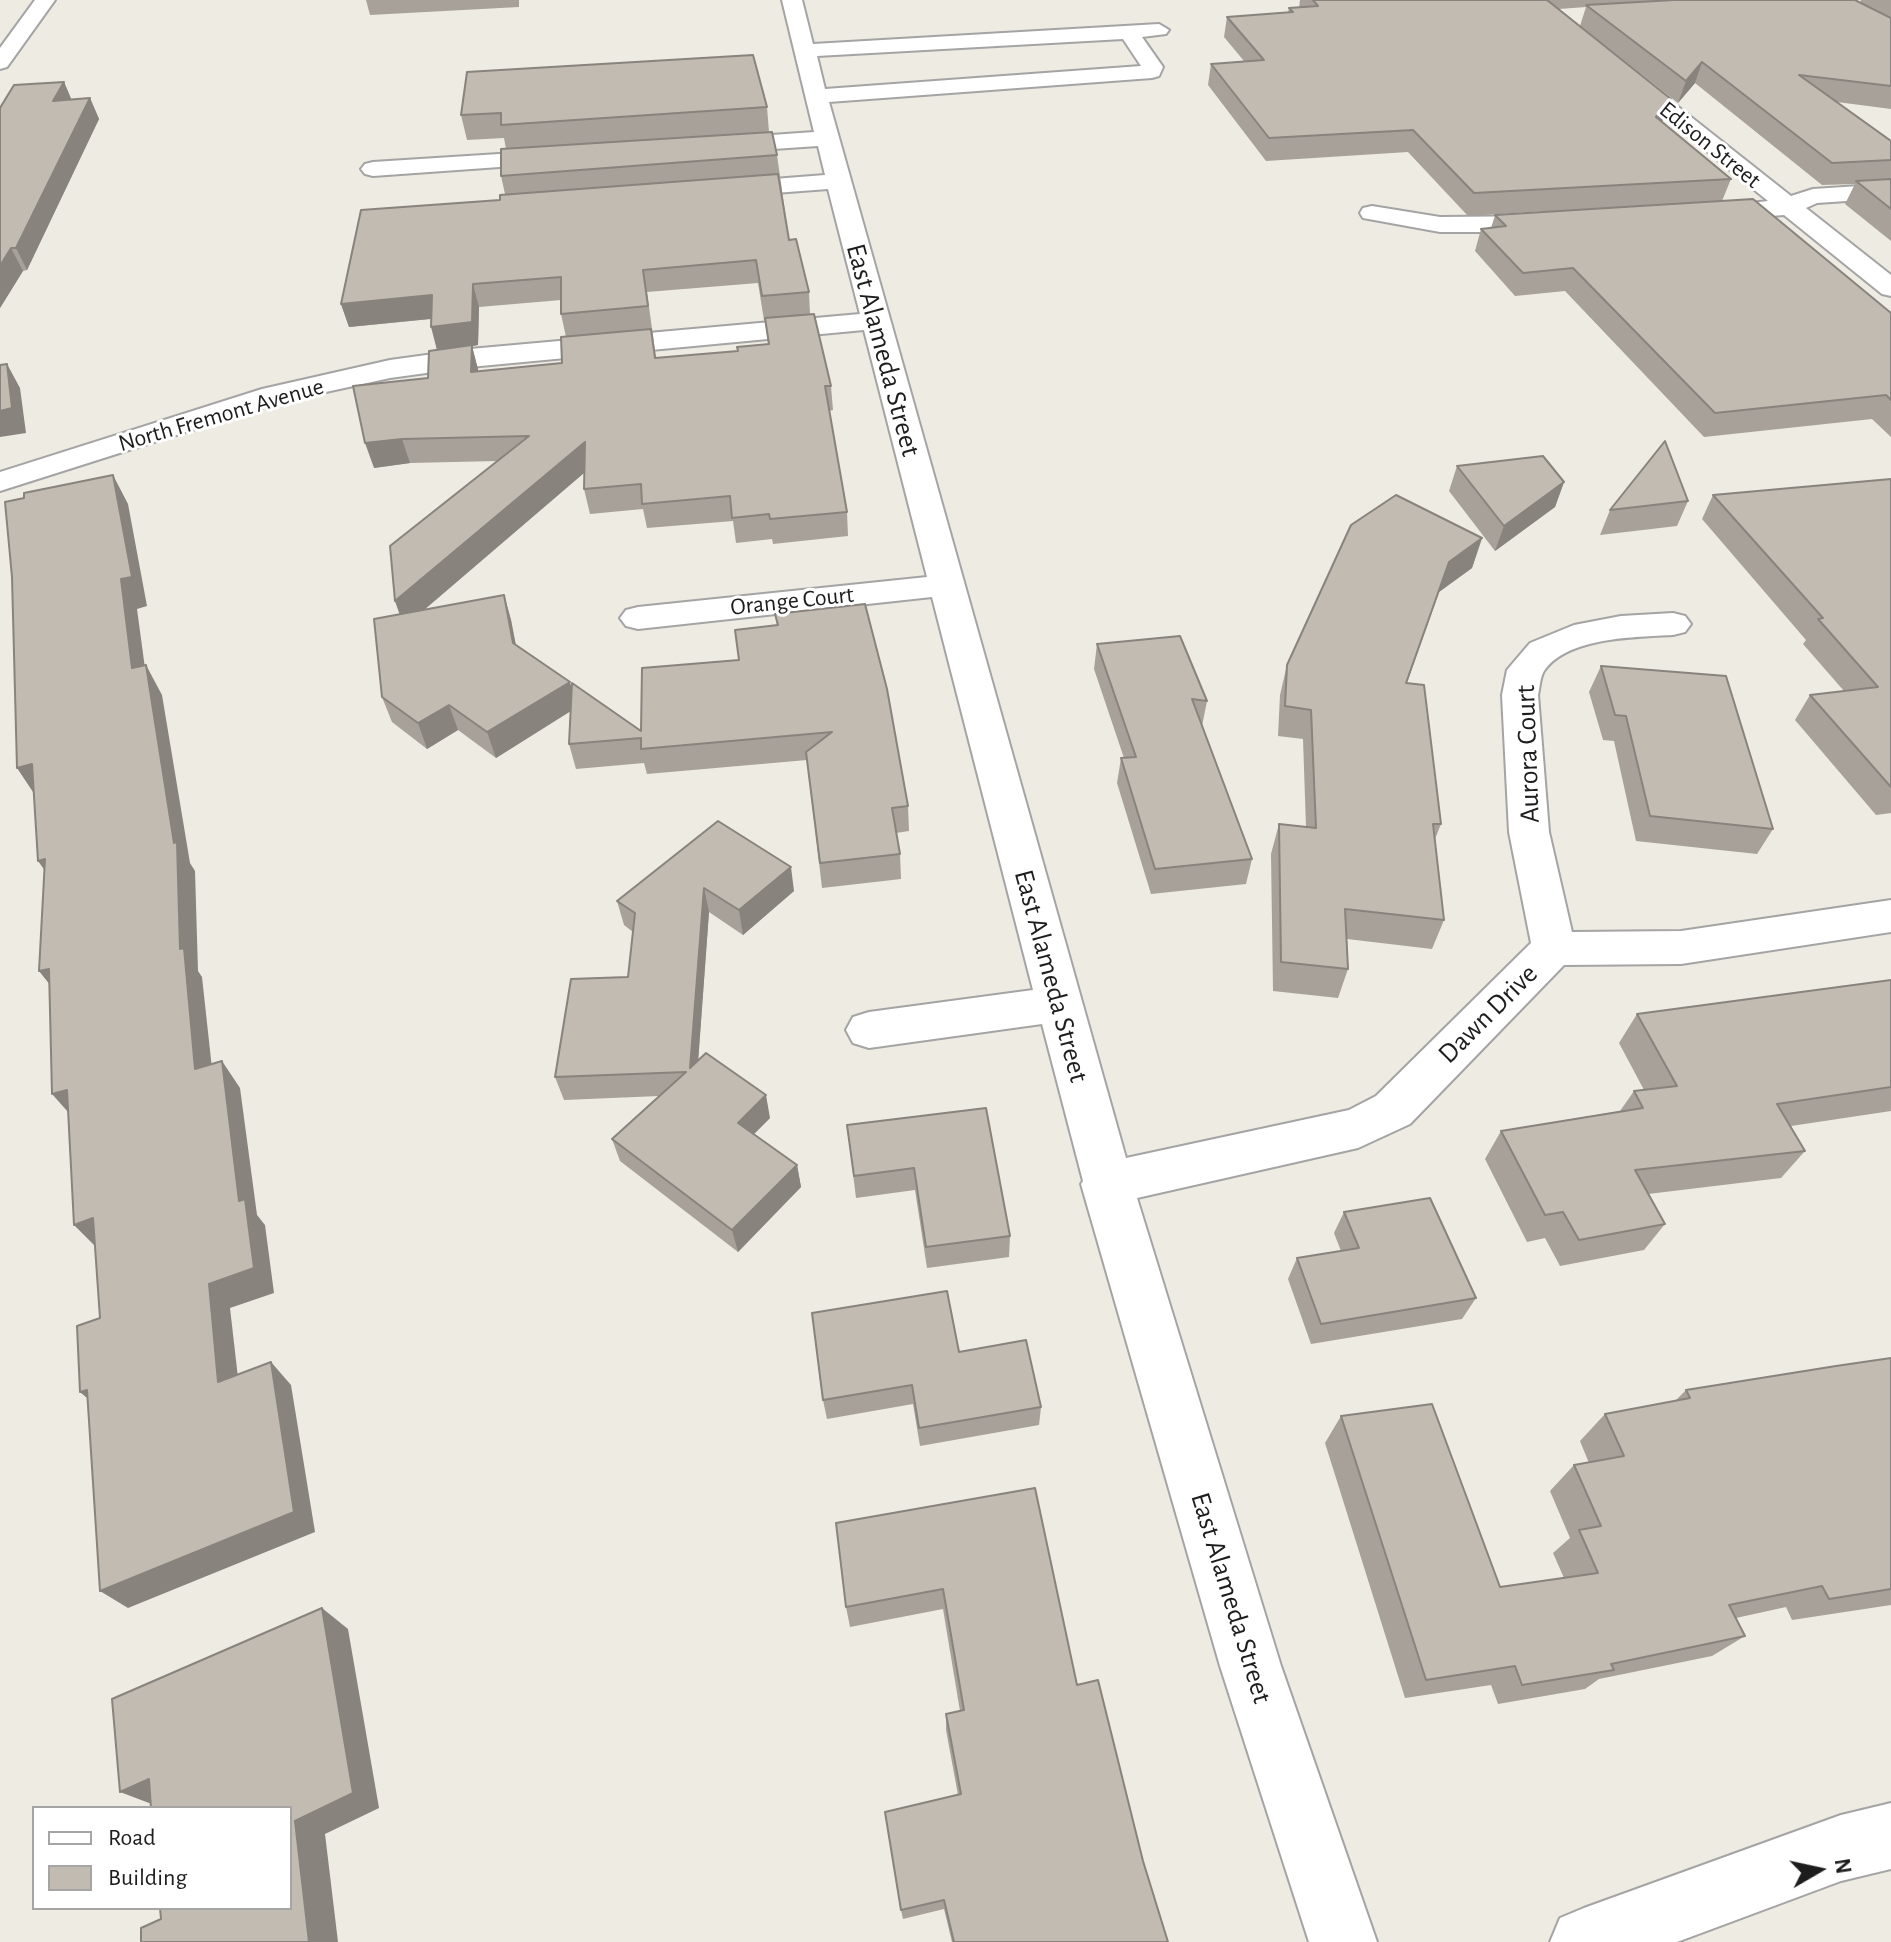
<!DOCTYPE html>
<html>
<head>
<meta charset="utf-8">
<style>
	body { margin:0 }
	#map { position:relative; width:1891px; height:1942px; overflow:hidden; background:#eeebe2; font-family:"Alegreya Sans",sans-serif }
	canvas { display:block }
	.legend { position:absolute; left:32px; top:1806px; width:260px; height:104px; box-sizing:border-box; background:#fff; border:2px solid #a5a5a5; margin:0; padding:10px 14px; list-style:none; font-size:24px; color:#1d1d1d }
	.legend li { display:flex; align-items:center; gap:16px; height:40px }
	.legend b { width:40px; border:2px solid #a5a5a5 }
	.north { position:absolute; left:1779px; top:1830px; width:80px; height:80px; -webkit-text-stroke:6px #fff; paint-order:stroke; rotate:81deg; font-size:22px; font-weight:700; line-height:32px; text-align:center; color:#1d1d1d }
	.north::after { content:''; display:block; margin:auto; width:28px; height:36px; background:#1d1d1d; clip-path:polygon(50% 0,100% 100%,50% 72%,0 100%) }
</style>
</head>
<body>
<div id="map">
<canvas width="1891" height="1942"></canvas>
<ul class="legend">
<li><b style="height:10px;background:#fff"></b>Road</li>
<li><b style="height:22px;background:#c2bbb2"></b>Building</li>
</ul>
<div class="north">N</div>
</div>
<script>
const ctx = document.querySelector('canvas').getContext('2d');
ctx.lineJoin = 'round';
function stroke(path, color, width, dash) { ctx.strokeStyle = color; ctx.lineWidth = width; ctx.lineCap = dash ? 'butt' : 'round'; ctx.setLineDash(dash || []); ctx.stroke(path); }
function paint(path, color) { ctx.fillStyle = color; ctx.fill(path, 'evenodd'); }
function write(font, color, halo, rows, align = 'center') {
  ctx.font = font + ' "Alegreya Sans",sans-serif'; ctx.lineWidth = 6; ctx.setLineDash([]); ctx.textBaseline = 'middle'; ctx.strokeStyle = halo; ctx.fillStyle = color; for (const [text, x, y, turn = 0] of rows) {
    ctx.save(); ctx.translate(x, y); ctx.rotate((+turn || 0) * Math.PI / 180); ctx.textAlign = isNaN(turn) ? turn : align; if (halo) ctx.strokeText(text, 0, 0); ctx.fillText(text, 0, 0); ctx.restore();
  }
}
const minor = new Path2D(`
	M35,0H55L7,67L0,69V48Z
	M782,0H802L813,44L1159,24L1169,30L1166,34L1142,37L1163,67L1159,76L1152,78L829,102L1126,1158L1349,1110L1376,1096L1531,943L1509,832L1502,695L1507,670L1530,643L1574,625L1621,616L1673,613L1685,616L1691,624L1685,632L1673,635C1636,637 1567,637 1544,671C1540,677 1540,687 1538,695L1549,832L1572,932L1681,931L1891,900V932L1681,964L1564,965L1410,1124L1358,1148L1137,1198L1281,1666L1377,1942H1309L1220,1666L1081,1184L1083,1181L1042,1024L869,1048L853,1043L846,1030L853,1017L869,1012L1033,990L932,597L638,629L626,626L620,618L626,610L638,607L927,577L864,330L470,367L390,378L280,402L0,491V472L262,389L390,360L470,349L860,314L828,189L722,197L713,195L710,190L713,185L722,183L825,175L818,146L714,153L706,151L702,146L706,141L714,139L814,132ZM1123,39L1141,66L825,89L817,56Z
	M1521,0H1543L1791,196L1813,189L1891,184V198L1817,203L1806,208L1891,275V296L1882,294L1784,215L1708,221L1699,219L1696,214L1699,209L1768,201Z
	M562,150L570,152L574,157L570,162L373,176L365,174L361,169L365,164L373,162Z
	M1372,206L1440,217L1551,216L1560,219L1564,224L1560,229L1551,232H1440L1363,218L1360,213L1363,208Z
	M1891,1803V1869L1841,1881L1677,1942H1550L1560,1918L1584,1908L1841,1815Z`);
const wall = new Path2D(`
	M366,0H519V7L370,15Z
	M1300,0H1547L1671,99L1662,122L1731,179L1722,201L1891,313V437L1872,419L1704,437L1565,291L1515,296L1475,251L1481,229L1491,228L1495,215L1547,211L1468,216L1408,152L1266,161L1208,85L1211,64L1244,61L1224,37L1227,17L1288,13L1289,8H1299Z
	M1547,0H1855L1860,3L1861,0H1891V109L1837,102L1891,141V241L1845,204L1855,184L1822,185L1695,83L1678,103L1580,26L1586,7L1559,9Z
	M467,72L767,107L769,132L777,155L789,240L809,292L810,314L831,386L833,410L829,411L847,512L848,536L773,544L772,539L736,543L733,521L647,528L643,509L590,514L584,489L585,472L424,610L504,595L511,620L516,645L572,687L641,731L739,660L777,625L775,614L908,806L909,831L896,833L900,854L901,879L822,888L807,760L647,774L644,763L576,769L569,744L571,711L496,758L458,730L427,749L392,722L382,697L400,614L395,601L497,461L410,463L374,468L428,378L437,350L431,319L349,327L341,304L500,200L505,194L501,176L506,149L504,138L467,140L461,115ZM758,283L764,320H765L768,344L738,351L656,358L647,292ZM561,300V314L566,337L562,363L478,371L472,346L478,345L479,307Z
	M64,82L71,99L90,98L99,119L27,270L23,271L0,308V108Z
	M1457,466L1564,482L1555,507L1495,551L1449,491Z
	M1891,479V813L1876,815L1795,720L1810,695L1844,691L1803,644L1806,640L1702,519L1713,495Z
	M1688,501L1677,526L1600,535L1610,510Z
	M1482,538L1472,568L1439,592L1407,683L1441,824L1435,839L1444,920L1432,949L1347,939L1348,969L1338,998L1273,991L1271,854L1279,824L1306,827L1303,739L1278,736L1280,695L1287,665Z
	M1097,644L1207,701L1202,726L1252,859L1246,884L1151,894L1117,783L1121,758H1124L1094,669Z
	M1601,666L1773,829L1757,854L1636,841L1614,741L1603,740L1589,692Z
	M718,821L794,891L743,935L709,912L698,1060L770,1118L754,1134L797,1165L801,1187L738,1252L620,1161L612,1139L659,1096L564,1100L555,1077L628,977L633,932L624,925L617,901Z
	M1891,980V1111L1791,1126L1805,1151L1781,1178L1648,1194L1665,1224L1644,1250L1560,1266L1545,1238L1527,1242L1485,1159L1501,1131L1620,1111L1634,1091L1644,1090L1619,1043L1637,1014Z
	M986,1108L1010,1236L1009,1257L927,1268L915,1190L856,1198L847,1125Z
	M1344,1212L1476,1298L1462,1319L1311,1344L1288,1279L1297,1258L1341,1251L1334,1233Z
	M959,1352L1041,1407L1039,1425L920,1446L913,1404L827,1419L823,1400Z
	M1891,1358V1605L1792,1620L1786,1607L1736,1618L1745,1636L1712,1656L1599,1679L1585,1689L1498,1704L1491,1685L1405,1698L1325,1443L1341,1416L1500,1587L1564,1578L1553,1553L1570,1538L1550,1491L1574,1465L1589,1463L1580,1441L1605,1414L1675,1401L1686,1390Z
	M1035,1488L1077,1685L1143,1861L1168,1942H952L944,1909L903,1919L901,1910L958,1795L946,1730V1714L960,1711L943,1609L850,1627L846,1607Z`);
const shadedWall = new Path2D(`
	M1702,62L1695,83L1678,103L1686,81Z
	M64,82L73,103L53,101Z
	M90,98L99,119L27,270L16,248Z
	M1671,99L1663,120L1648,139L1656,117Z
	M11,248L23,271L0,308V266Z
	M473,284L479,307L478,345L472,346L478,369V396L437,350L431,327Z
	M432,295L439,318L349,327L341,304Z
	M7,364L20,388L26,433L0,437V411Z
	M402,439L410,463L374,468L365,443Z
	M585,442L591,467L404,627L395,601Z
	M113,475L128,504L147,606L137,609L149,698L132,668L121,579Z
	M1564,482L1555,507L1495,551L1504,526Z
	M1482,538L1472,568L1439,592L1396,712L1449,562Z
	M504,595L511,620L520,668L513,643Z
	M146,665L162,695L190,863L195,871L198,971L202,977L215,1096L195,1069L180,949L174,843Z
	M570,682L577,707L496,758L487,732Z
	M449,705L458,730L427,749L418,723Z
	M32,764L37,798L17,768Z
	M45,859L59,890L38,861Z
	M791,867L794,891L743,935L739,910Z
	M704,888L709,912L696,1091L690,1068Z
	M49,969L62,1000L39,971Z
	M222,1061L240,1088L257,1215L265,1225L274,1293L230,1308L241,1404L218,1382L209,1284L239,1201Z
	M67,1090L76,1121L52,1094Z
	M766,1095L770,1118L743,1145L738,1123Z
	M797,1165L801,1187L738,1252L732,1230Z
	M93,1218L99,1250L74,1225Z
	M271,1362L291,1385L315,1532L128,1608L100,1591Z
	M87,1390L106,1414L80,1392Z
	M322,1608L348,1629L379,1808L325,1834L338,1942H309L295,1821Z
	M149,1779L157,1806L120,1792Z`);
const building = new Path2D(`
	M1313,0H1547L1671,99L1656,117L1731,179L1474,193L1413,130L1269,138L1211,64L1264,60L1227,17L1293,12L1289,8L1318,6Z
	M1674,0H1855L1891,18V86L1799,75L1891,141V160L1832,163L1702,62L1686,81L1586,5Z
	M753,55L767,107L501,125V113L461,115L467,72Z
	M64,82L53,101L90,98L16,248H11L0,266V108L14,85Z
	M772,132L777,155L501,176V149Z
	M778,174L789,240L796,239L809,292L762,296L756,260L643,270L648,306L561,314V277L473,284L472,322L431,327L432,295L341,304L361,210L500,200V195Z
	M1891,179V209L1856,181Z
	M1753,199L1891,313V400L1886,395L1715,413L1573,268L1523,273L1481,229L1506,226L1495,215Z
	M814,314L831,386H825L847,512L770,519L769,514L732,518L730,496L642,504L641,484L584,489L585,442L395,601L390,546L529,436L402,439L365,443L353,386L428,378L429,351L472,345L471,372L562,363L561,337L651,329L655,358L738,351L737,347L769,344L765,318Z
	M7,364L12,408L0,411V365Z
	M1665,441L1688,501L1610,510Z
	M1543,456L1564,482L1504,526L1457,466Z
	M113,475L132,577L121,579L132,668L146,665L174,843L177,842L180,949L184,948L195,1069L222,1061L239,1201L245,1199L254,1268L209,1284L218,1382L271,1362L294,1512L100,1591L87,1390L80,1392L77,1326L100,1318L93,1218L74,1225L67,1090L52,1094L49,969L39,971L45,859L38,861L32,764L17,768L12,577L5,502L24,498V493Z
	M1891,479V787L1810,695L1878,687L1818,619L1823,618L1713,495Z
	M1396,495L1482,538L1449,562L1406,683L1424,685L1441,824H1433L1444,920L1345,909L1348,969L1281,962L1279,824L1316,828L1311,710L1285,706L1287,665L1351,525Z
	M504,595L513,643L570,682L487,732L449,705L418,723L382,697L374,619Z
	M865,604L887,689L908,806L892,808L900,854L820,863L806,752L832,732L641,749V738L569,744L572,683L641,731L642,668L739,660L735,630L778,625L775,614Z
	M1180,636L1207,701L1192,699L1252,859L1155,869L1121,758L1136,757L1097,644Z
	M1601,666L1726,676L1773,829L1650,816L1626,716L1615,715Z
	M718,821L791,867L739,910L704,888L690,1068L706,1053L766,1095L738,1123L797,1165L732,1230L612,1139L686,1072L555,1077L571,979L628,977L635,913L617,901Z
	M1891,980V1087L1777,1104L1805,1151L1635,1170L1665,1224L1579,1240L1563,1212L1545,1215L1501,1131L1643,1108L1634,1091L1677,1086L1637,1014Z
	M986,1108L1010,1236L926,1247L914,1168L854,1176L847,1125Z
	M1430,1198L1476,1298L1321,1324L1297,1258L1359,1248L1344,1212Z
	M947,1291L959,1352L1026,1340L1041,1407L919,1428L912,1385L823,1400L812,1313Z
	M1891,1358V1589L1829,1599L1822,1586L1729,1605L1745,1636L1611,1664L1614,1670L1522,1685L1515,1666L1426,1680L1341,1416L1432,1404L1500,1587L1598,1573L1579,1530L1601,1526L1574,1465L1624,1456L1605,1414L1690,1398L1686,1390L1836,1366Z
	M1035,1488L1077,1685L1098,1680L1143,1861L1168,1942H954L944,1900L901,1910L885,1812L961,1794L946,1714L964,1710L943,1589L846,1607L836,1523Z
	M322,1608L353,1793L295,1821L309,1942H141V1928L161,1919L160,1908H290V1808H151L149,1779L120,1792L112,1699Z`);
const farStreetnames = [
	["Edison Street",1710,145,39],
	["North Fremont Avenue",221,415,-16],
	["Orange Court",792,601,-6]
];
const streetNames = [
	["East Alameda Street",883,350,75],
	["Aurora Court",1528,754,-92],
	["East Alameda Street",1051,976,75],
	["Dawn Drive",1488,1014,-45],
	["East Alameda Street",1231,1598,73]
];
stroke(minor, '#a4a4a4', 4);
paint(minor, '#fff');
paint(wall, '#a7a199');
paint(shadedWall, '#88837d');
paint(building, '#c2bbb2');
stroke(building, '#88837d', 2);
write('24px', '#1d1d1d', '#fff', farStreetnames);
write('28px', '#1d1d1d', '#fff', streetNames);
</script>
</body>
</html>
